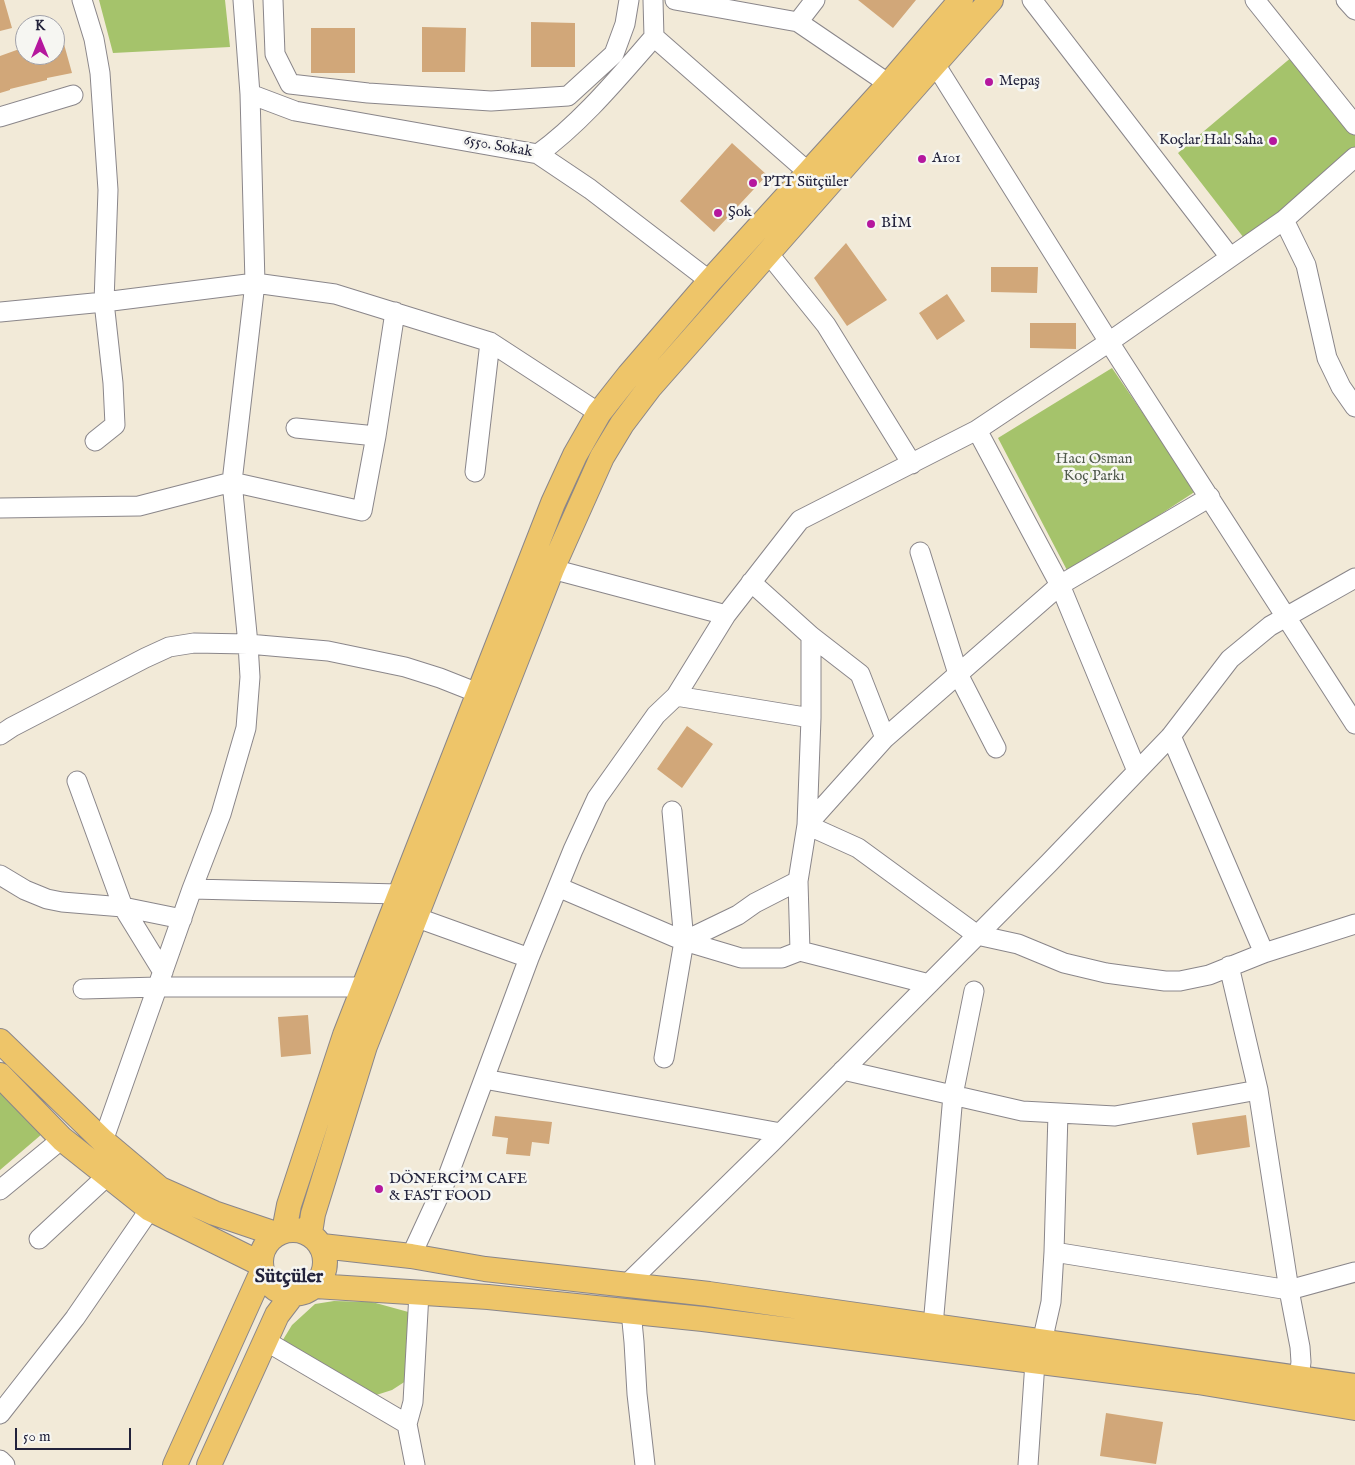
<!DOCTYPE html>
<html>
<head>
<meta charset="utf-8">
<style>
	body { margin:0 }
	#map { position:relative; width:1355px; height:1465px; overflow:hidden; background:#f2ead8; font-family:"IM FELL English",serif }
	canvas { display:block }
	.north { position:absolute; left:15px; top:15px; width:50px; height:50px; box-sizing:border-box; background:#f6f6f2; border:1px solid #a1a1a9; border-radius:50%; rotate:0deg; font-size:14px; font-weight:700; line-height:20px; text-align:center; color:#22223b }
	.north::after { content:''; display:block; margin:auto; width:18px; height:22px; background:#b5179e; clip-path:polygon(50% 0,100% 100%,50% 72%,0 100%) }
	.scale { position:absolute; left:15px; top:1428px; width:116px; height:22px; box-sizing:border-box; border:2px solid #22223b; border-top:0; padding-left:6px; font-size:15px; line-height:18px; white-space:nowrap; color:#22223b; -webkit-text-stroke:4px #f6f6f2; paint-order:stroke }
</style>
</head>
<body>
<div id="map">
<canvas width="1355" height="1465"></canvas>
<div class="north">K</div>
<div class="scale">50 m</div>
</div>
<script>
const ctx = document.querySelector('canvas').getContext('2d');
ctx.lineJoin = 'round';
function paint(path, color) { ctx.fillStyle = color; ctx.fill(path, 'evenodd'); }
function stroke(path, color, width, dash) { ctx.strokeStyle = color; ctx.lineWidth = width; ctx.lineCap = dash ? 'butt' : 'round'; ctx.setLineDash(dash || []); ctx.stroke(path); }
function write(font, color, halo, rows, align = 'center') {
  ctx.font = font + ' "IM FELL English",serif'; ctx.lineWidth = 5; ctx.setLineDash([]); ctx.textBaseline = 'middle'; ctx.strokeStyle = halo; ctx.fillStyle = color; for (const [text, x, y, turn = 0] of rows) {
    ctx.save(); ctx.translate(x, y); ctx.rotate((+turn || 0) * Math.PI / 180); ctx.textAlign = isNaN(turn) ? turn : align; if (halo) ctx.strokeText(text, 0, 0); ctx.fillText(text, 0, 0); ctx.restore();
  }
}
const green = new Path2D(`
	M99,0H225L230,47L113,53Z
	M1293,56L1355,130V153L1247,242L1178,153Z
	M1112,368L1196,491L1069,574L998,438Z
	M0,1092L42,1134L0,1170Z
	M334,1301L372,1302L412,1313L409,1379L392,1390L370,1397L281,1343L292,1325L315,1304Z`);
const building = new Path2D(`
	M0,0H4L12,28L0,31Z
	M858,0H916L893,28Z
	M531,22L575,23V67H531Z
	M422,27L466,28L465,72H422Z
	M311,28H355V73H311Z
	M62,37L72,73L47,78V80L10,89V90L0,93V56L25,47V55H55V39Z
	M732,143L767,175L714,232L680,201Z
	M846,243L887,300L847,326L814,278Z
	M991,267H1038L1037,293L991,292Z
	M947,294L965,321L937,340L919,313Z
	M1030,323H1076V349L1030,348Z
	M687,726L713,744L682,788L657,769Z
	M308,1015L311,1054L281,1057L278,1017Z
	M1246,1115L1250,1147L1197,1155L1192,1123Z
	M495,1116L552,1122L549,1144L532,1142L530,1156L506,1154L508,1138L492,1136Z
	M1106,1413L1163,1422L1156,1464L1100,1456Z`);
const minor = new Path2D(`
	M82,0L94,39L100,73L108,190L104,302L113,383L115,425L95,441
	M273,0L275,54L290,84L368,93L491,101L568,96L614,54L625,24L629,0
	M653,0L654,37L808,172
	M675,0L798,22
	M815,0L798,22L889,84
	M1032,0L1230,257
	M1255,0L1355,125
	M1346,0L1355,10
	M935,64L1109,342L1355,724
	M250,94L295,111L538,154L590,189L710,281
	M0,117L73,95
	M538,154C582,122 618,78 654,37
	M1284,220L1306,265L1327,358L1341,387L1355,407
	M768,253L826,325L912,464
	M0,312L104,302L255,283L335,294L490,342L599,413
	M296,428L376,436
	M977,430L1060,585L1137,771
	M475,472L490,342
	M0,508L139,506L232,482L362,511L376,436L395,312
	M920,552L958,674L996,748
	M552,569L726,615
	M751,582L811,636L860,674L885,738
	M811,636V718L807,825L858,848L977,935L1018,944L1064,963L1106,973L1165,981H1180L1209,975L1264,953L1355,924
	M676,696L811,718
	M0,735L12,727L145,658L169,647L194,643L248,644L328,651L405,667L440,678L478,693
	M1171,736L1264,953
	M77,781L123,907L163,972
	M0,875L25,890L47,899L62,902L123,907L182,919
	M558,887L684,941L741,958H782L800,951
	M192,889L399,894
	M415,917L529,958
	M684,941L738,915L755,903L798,881
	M1229,966L1258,1090L1289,1290L1300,1347L1301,1362L1299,1378
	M929,984L800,951L798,881L807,825L885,738L1060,585L1210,497
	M83,989L158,987H363
	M664,1058L684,941L672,811
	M843,1070L1022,1111L1115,1116L1258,1090
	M484,1079L781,1133
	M1058,1113L1054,1252L1289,1290L1355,1272
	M103,1141L192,889L221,814L246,728L250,677L248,644L232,482L255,283L250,94L243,0
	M0,1190L62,1139
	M39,1239L107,1176
	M411,1256L448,1176L529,958L573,850L597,798L656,715L676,696L726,615L800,520L977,430L1109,342L1284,220L1355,157
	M626,1285L771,1143L1049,863L1171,736L1230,659L1270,626L1355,578
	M631,1311L634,1342L637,1394L645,1465
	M933,1326L953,1095L974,991
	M264,1340L407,1424L415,1465
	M1042,1342L1051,1302L1054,1252
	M0,1414L75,1318L150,1209
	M407,1424L413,1402L419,1293
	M0,1460L5,1465
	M1028,1465L1035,1362`);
const major = new Path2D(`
	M0,1041L103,1141L160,1189L214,1213L276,1234
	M0,1075L62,1139L150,1209L261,1264
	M261 1262a32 32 0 1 1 64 0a32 32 0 1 1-64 0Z
	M284,1231L289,1205L345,1035L553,503L575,455L599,413L629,375L710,281L889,84L961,0
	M310,1233L313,1214L365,1046L552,569L602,457L622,424L650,387L991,0
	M322,1246L411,1256L485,1269L709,1294L1355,1386
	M315,1286L488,1297L703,1319L1198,1382L1355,1408
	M175,1465L262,1272
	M209,1465L277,1315L293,1294`);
const markers = [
	[989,82,5,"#b5179e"],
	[1273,141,5,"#b5179e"],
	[922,159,5,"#b5179e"],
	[753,183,5,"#b5179e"],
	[718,213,5,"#b5179e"],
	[871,224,5,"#b5179e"],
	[379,1189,5,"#b5179e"]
];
const poiNames = [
	["Mepaş",999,82],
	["Koçlar Halı Saha",1263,141,"right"],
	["A101",932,159],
	["PTT Sütçüler",763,183],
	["Şok",728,213],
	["BİM",881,224],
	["DÖNERCİ'M CAFE",389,1180],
	["& FAST FOOD",389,1197]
];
const streetNames = [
	["6550. Sokak",498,147,10]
];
const parkNames = [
	["Hacı Osman",1094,460],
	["Koç Parkı",1094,477]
];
const districtNames = [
	["Sütçüler",289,1278]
];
paint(green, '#a5c36b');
paint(building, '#d1a779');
stroke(minor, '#8a868a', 21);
stroke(major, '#8a868a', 26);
stroke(minor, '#fff', 19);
stroke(major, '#eec569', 24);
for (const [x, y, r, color] of markers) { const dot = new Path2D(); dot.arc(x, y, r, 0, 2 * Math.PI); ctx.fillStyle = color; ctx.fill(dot); stroke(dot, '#f6f6f2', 2); }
write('15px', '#22223b', '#f6f6f2', poiNames, 'left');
write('15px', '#22223b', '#f6f6f2', streetNames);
write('15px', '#505a4c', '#f6f6f2', parkNames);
write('bold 20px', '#22223b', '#f6f6f2', districtNames);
</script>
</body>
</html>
